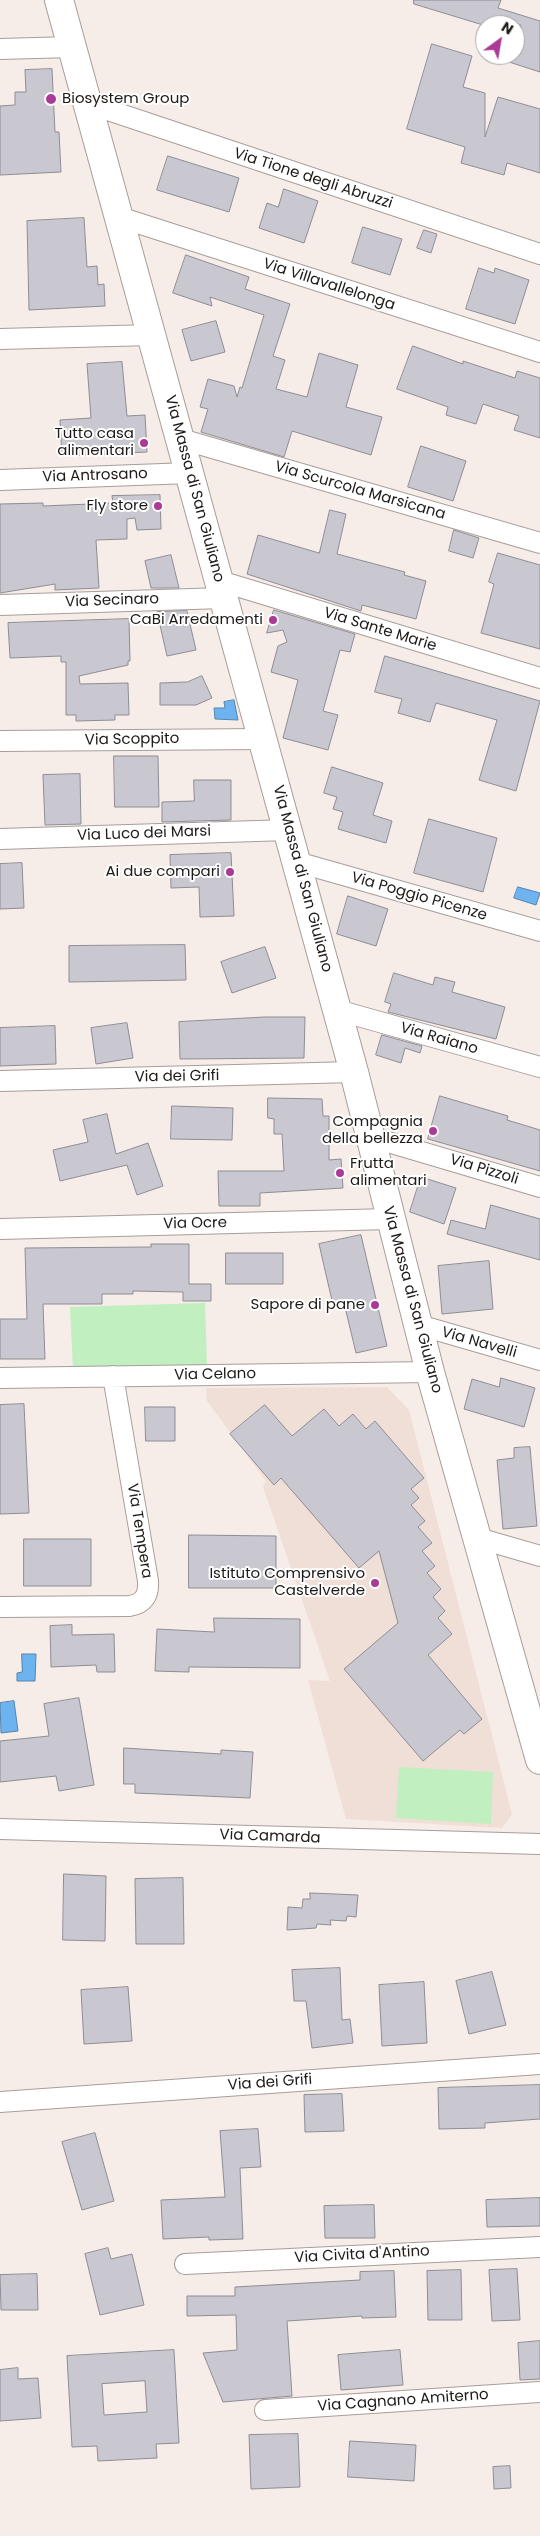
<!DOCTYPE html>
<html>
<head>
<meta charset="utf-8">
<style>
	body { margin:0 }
	#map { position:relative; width:540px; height:2536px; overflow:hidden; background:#f6ece8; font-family:Poppins,sans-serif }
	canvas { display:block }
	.north { position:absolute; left:475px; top:15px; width:50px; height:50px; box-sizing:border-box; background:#fff; border:1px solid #a5a3a3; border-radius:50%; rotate:32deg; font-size:14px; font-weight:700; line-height:20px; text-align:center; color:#1d1a18 }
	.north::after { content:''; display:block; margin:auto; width:18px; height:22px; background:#ab3a96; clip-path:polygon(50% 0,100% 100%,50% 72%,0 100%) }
</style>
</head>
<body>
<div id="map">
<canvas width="540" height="2536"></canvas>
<div class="north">N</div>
</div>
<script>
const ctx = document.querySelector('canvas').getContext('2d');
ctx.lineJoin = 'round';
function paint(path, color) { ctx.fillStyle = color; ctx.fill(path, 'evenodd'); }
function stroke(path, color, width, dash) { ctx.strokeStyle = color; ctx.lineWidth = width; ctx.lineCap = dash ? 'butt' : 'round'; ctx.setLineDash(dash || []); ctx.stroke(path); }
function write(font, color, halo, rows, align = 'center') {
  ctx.font = font + ' Poppins,sans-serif'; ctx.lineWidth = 4; ctx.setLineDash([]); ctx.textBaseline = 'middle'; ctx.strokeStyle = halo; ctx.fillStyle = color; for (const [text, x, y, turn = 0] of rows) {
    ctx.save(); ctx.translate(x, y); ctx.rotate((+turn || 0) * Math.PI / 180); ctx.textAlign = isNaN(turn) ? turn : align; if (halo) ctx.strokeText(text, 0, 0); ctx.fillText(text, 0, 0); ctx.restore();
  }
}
const built = new Path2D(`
	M387,1387L409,1410L512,1814L502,1828L346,1819L308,1680L330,1681L263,1487L266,1481L207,1401L206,1388Z`);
const green = new Path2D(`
	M205,1303L207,1366L73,1370L70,1307Z
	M399,1767L493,1772L491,1824L396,1818Z`);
const water = new Path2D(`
	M234,700L238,720L215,719L214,708H225L224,702Z
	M518,887L540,893L536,905L514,898Z
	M22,1654H36L35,1681H17V1673L22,1672Z
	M14,1701L18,1731L1,1733L0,1703Z`);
const building = new Path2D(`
	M414,0H501L498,8L540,21V72L509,62L511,55H515V44L521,25H483L414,4Z
	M432,44L472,56L463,87L485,93V137L498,97L540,109V173L507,163L504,175L461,163L465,147L407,129Z
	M52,69L55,132H59L61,172L0,175V106L15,105V92H26L25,70Z
	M168,156L239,178L229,212L157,190Z
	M284,189L318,201L304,243L259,228L267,203L278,207Z
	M84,218L87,267L97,266L98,285L104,284L105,306L29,310L27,221Z
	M363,227L402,239L390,275L352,263Z
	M424,230L437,234L431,253L417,248Z
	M186,255L249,277L245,289L290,304L273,356L285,360L276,389L307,397L319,353L358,365L346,407L382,417L371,455L292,431L284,457L201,432L208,409L200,407L208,379L234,386L237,397L240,387L242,388L264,315L210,297L212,306L173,293Z
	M479,268L494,273L495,268L529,280L515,324L466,309Z
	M216,321L225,352L191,361L182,330Z
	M413,346L463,364V361L515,378L517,371L540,378V438L514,430L519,416L483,404L476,424L446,415L448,407L397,389Z
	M122,362L127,416L145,415L147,452L62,456L60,420L91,418L87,364Z
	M421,446L466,461L453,501L408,487Z
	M160,495L161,529L137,530L135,518L127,519V539L96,540L99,588L55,590V584L0,593V504L43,503V506L113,503L112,496Z
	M330,510L346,514L337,554L405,572L404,575L426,581L416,619L362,605L361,611L247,574L258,535L319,553Z
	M454,530L479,538L473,558L449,551Z
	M498,553L540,565V649L481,633L494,584L489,582Z
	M171,555L179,588H151L145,561Z
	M274,610L355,634L350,652L340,650L323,711L338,715L328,750L283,738L298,680L271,672L278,646L287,642L283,630L267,633Z
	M187,611L196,650L167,656L157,612Z
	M129,619L130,661H128V665L79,676L80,684L128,683L129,715H115V720L76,721V715H66V662H61V656L10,658L8,623Z
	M385,656L540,701L516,791L479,780L497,720L436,703L430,722L398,713L402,699L375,692Z
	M202,676L212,698L196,705H160V683L187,682Z
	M114,756H158L159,807H115Z
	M332,767L383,783L373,815L392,821L386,843L338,829L343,812L333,809L337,797L324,793Z
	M80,774L81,824L45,825L43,775Z
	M194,780H231V820L162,822V802L194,801Z
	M429,819L497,838L483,892L414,873Z
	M231,853L234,916L200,917L199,887L171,888L170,855Z
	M22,863L24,908L0,909V864Z
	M348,896L388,909L376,946L337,934Z
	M185,945L186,980L69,982V946Z
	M265,947L276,978L232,993L221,962Z
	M394,973L433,985L435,977L455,982L452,992L505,1007L496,1039L388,1012L391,1004L385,1002Z
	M265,1017H305L304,1058L180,1059L179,1022Z
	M127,1023L133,1058L96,1064L91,1028Z
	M55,1026L56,1064L0,1066V1028Z
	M382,1035L422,1046L420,1053L405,1048L401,1063L376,1055Z
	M440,1096L508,1116L507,1120L540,1130V1171L428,1139Z
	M268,1098L322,1099L323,1116H329V1160L341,1159L343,1188L260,1193V1206H219L218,1171H284L282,1134H274V1119L268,1118Z
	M172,1106L233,1108L232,1140L171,1139Z
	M107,1114L116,1154L148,1143L163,1186L137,1195L127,1165L60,1181L53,1150L88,1142L83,1120Z
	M421,1177L456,1188L444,1224L410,1212Z
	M491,1205L540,1219V1260L447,1234L451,1220L485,1229Z
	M361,1235L387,1346L356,1353L344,1303L333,1305L319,1244Z
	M151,1244H189V1284H211V1301H183V1292L133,1291V1294H102V1304H43L45,1359H0V1319H27L25,1248L151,1247Z
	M226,1253H283V1284H226Z
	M489,1261L493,1309L442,1314L438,1266Z
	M501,1378L535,1388L524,1427L464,1409L472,1379L499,1387Z
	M24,1404L29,1513L0,1514V1405Z
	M265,1405L292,1436L324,1409L339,1426L353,1414L366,1429L375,1421L424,1478L411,1489L419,1498L411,1505L425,1521L418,1527L432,1543L422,1551L435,1566L427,1573L441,1589L433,1597L445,1611L438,1618L452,1634L428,1655L482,1719L464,1734L460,1730L423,1761L344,1669L398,1623L379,1551L359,1568L281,1478L274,1485L230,1434Z
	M145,1407H175V1441H146Z
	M530,1447L537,1526L503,1529L497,1460L514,1458V1448Z
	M189,1535L276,1536V1588H189Z
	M24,1539H91V1586H24Z
	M214,1618L300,1619V1668L189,1667V1672L155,1671L157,1629L214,1632Z
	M72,1625V1635L114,1634L115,1672H97L96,1665L51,1667L50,1626Z
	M79,1698L94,1785L59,1791L56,1776L0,1782V1741L49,1736L44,1704Z
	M124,1748L221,1754V1750L253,1752L250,1798L135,1793V1784H124Z
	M64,1874L106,1876L105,1941L63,1940Z
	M183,1878L184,1944H136L135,1879Z
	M310,1893L358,1895L356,1917L347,1916L346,1921L330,1920L331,1925L317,1924L316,1928L287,1930L288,1907L302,1908L303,1899H310Z
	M340,1968L342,2020L350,2019L353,2043L312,2048L306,2001H294L292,1970Z
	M492,1972L506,2025L469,2034L456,1981Z
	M424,1982L427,2043L382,2046L379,1985Z
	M128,1987L132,2041L84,2044L81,1990Z
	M540,2085V2119L485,2123V2128L439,2129L438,2088Z
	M342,2094L344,2131L305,2132L304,2095Z
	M258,2129L261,2167L240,2168L243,2239L209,2240V2237L163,2239L161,2200L225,2197L220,2131Z
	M95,2133L114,2201L82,2210L62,2142Z
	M540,2198V2226L487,2227L486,2200Z
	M374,2205L375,2238H325L324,2206Z
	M108,2248L111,2259L132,2254L144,2305L100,2315L85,2254Z
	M517,2269L520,2320L492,2321L489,2270Z
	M461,2270L462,2320H428L427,2271Z
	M394,2271L396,2317L362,2318V2316L287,2321L292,2396L223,2402L203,2353L237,2350L236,2315L187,2316V2296H235V2287L360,2280V2272Z
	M37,2274L38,2310H1L0,2275Z
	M540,2341V2379L520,2380L518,2343Z
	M174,2350L179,2443L156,2444L157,2458L98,2461L97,2446L72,2447L67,2356ZM145,2381L147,2412L104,2415L102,2384Z
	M400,2350L403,2385L341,2390L338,2355Z
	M18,2368V2379L38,2378L41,2418L0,2421V2370Z
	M298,2434L300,2487L251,2489L249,2435Z
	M350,2441L416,2445L414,2481L348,2477Z
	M510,2466L511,2488L494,2489L493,2467Z`);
const street = new Path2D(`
	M0,49L72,47
	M87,103L540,254
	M119,217L540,352
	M0,339L152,335
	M181,439L540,543
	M0,480L190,473
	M220,581L540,678
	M0,605L224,598
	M0,741L264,739
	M0,839L289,830
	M297,862L540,931
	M337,1010L540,1067
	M0,1081L354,1072
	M371,1137L540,1187
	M0,1229L390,1219
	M419,1325L540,1360
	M0,1378L430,1372
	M478,1538L540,1556
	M0,1607L129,1606C144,1604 149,1595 148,1581L113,1376
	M0,1829L540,1844
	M0,2102L540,2064
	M185,2264L540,2247
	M265,2410L540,2392`);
const secondary = new Path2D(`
	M59,0L354,1072L430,1372L540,1760`);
const markers = [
	[51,99,6,"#ab3a96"],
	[144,443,5,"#ab3a96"],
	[158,506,5,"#ab3a96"],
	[273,620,5,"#ab3a96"],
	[230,872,5,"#ab3a96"],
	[433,1131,5,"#ab3a96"],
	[340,1173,5,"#ab3a96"],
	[375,1305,5,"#ab3a96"],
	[375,1583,5,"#ab3a96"]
];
const poiNames = [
	["Biosystem Group",62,99,"left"],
	["Tutto casa",134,434],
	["alimentari",134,451],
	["Fly store",148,506],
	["CaBi Arredamenti",263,620],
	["Ai due compari",220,872],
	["Compagnia",423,1122],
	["della bellezza",423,1139],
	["Frutta",350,1164,"left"],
	["alimentari",350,1181,"left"],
	["Sapore di pane",365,1305],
	["Istituto Comprensivo",365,1574],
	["Castelverde",365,1591]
];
const streetNames = [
	["Via Tione degli Abruzzi",313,179,18],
	["Via Villavallelonga",329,285,18],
	["Via Antrosano",95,476,-2],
	["Via Massa di San Giuliano",194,489,75],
	["Via Scurcola Marsicana",360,491,16],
	["Via Secinaro",112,601,-2],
	["Via Sante Marie",380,630,17],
	["Via Scoppito",132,740,-1],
	["Via Luco dei Marsi",144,834,-2],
	["Via Massa di San Giuliano",302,879,75],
	["Via Poggio Picenze",419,897,16],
	["Via Raiano",439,1039,16],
	["Via dei Grifi",177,1077,-1],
	["Via Pizzoli",484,1170,17],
	["Via Ocre",195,1224,-1],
	["Via Massa di San Giuliano",412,1300,75],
	["Via Navelli",479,1343,16],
	["Via Celano",215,1375,-1],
	["Via Tempera",139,1531,81],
	["Via Camarda",270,1837,2],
	["Via dei Grifi",270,2083,-4],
	["Via Civita d'Antino",362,2255,-3],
	["Via Cagnano Amiterno",403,2401,-4]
];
paint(built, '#f0dfd6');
paint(green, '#c1efc0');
paint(water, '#6cb3ef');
stroke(water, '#5485ae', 1);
paint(building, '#c9c7d0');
stroke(building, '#8e8d95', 1);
stroke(street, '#a79e99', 22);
stroke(secondary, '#a79e99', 30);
stroke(street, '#fff', 20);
stroke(secondary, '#fff', 28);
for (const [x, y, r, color] of markers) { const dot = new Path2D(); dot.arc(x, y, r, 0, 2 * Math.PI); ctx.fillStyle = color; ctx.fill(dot); stroke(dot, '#fff', 2); }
write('15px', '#1d1a18', '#fff', poiNames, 'right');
write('15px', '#1d1a18', '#fff', streetNames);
</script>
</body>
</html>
